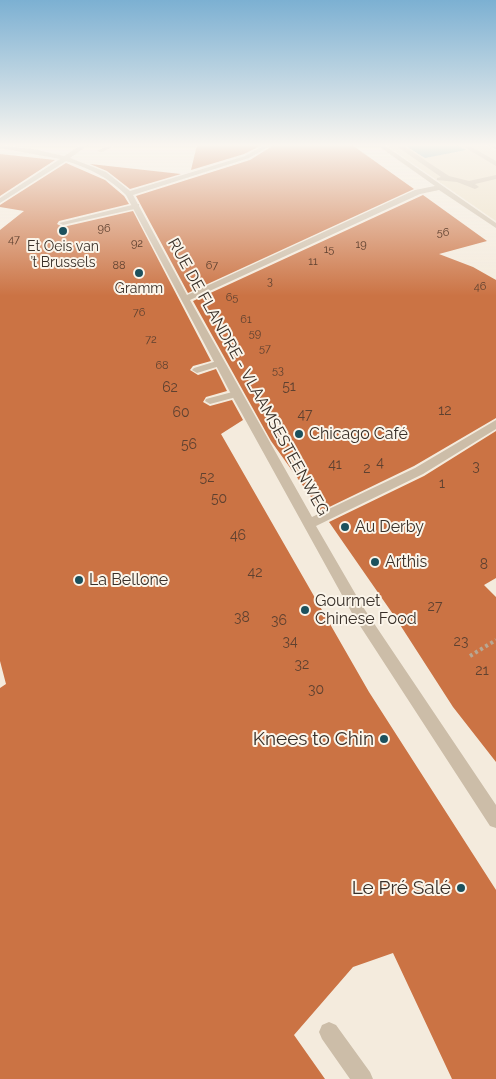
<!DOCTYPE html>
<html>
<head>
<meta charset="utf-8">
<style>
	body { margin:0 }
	canvas { display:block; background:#f4ebdd }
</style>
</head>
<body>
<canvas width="496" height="1079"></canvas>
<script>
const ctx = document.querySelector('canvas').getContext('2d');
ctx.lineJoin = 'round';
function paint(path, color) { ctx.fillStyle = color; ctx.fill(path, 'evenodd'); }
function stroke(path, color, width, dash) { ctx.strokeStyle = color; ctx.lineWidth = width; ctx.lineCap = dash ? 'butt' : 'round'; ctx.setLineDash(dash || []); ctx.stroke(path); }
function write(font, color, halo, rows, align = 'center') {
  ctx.font = font + ' Raleway,sans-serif'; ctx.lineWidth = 4; ctx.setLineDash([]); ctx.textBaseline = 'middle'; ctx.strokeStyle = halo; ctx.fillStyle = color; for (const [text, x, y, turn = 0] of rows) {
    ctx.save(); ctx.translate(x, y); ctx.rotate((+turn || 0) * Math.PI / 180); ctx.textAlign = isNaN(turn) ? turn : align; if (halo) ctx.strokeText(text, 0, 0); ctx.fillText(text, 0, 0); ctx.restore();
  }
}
const plaza = new Path2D(`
	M386,145H404L425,158L466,150L457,145H485L496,151V221Z`);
const water = new Path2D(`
	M404,145H457L466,150L425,158Z`);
const building = new Path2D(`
	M197,145H262L244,154L191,170Z
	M274,145H352L414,189L188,293L136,196L250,160Z
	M0,154L55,160L0,196Z
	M66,163L105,180L124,196L129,204L59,221L57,224L63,227L133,211L211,361L193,366L190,370L198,375L216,369L227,391L206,397L203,402L210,406L232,400L243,420L221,434L369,692L496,890V1079H452L393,953L353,967L294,1035L325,1079H0V688L6,684L0,661V230L24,211L0,207V205Z
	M90,164L181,174L130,189L107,171Z
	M423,195L487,241L439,254L473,267L496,280V418L414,466L321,511L271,441L193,301Z
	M496,431V578L484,585L496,597V762L453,707L395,617L329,522L424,476Z`);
const path = new Path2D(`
	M470,656L496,640`);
const lane = new Path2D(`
	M136,204H139V208L63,225L59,223Z
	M220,360L223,361V365L197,373L192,370L194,368Z
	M236,391L240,392V396L210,404L205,401L206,399Z
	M329,1022L336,1025L370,1072L373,1079H350L322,1039L319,1032L322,1025Z`);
const street = new Path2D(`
	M0,145L33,149L64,156L81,145H88L70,158L106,172L130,191L245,156L265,145H272L249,158L133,195L187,295L415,190L435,186L377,145H384L496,223V228L439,190L420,194L190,300L312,517L415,468L496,420V429L423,474L316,526L363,607L496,805V828L490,826L353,615L231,394L126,195C109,178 89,168 66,161L0,203V198L60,159L0,148Z
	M109,145H116L102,152L97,151Z
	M395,145H402L449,176L469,181L496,175V179L475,184L479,187L475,189L457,182L437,180V178L441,177Z
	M461,145H468L496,161V166Z
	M488,145H496V149Z`);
const markers = [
	[63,231,5,"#1c515d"],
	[139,273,5,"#1c515d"],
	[299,434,5,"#1c515d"],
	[345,527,5,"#1c515d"],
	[375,562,5,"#1c515d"],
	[79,580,5,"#1c515d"],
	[305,610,5,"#1c515d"],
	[384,739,5,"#1c515d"],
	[461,888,5,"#1c515d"]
];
const farNumbernames = [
	["96",104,229],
	["56",443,233],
	["47",14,240],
	["92",137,244],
	["19",361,245],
	["15",329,250],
	["11",313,262],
	["88",119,266],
	["67",212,266],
	["3",270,282],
	["46",480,287],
	["65",232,298],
	["76",139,313],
	["61",246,320],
	["59",255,334],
	["72",151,340],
	["57",265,349],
	["68",162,366],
	["53",278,371]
];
const farPoinames = [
	["Et Oeis van",63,247],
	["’t Brussels",63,263],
	["Gramm",139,289]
];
const numberNames = [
	["51",289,387],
	["62",170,388],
	["12",445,411],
	["60",181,413],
	["47",305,415],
	["56",189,445],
	["4",380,463],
	["41",335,465],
	["3",476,467],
	["2",367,469],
	["52",207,478],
	["1",442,484],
	["50",219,499],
	["46",238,536],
	["8",484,565],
	["42",255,573],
	["27",435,607],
	["38",242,618],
	["36",279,621],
	["34",290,642],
	["23",461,642],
	["32",302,665],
	["21",482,671],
	["30",316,690]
];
const streetNames = [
	["RUE DE FLANDRE - VLAAMSESTEENWEG",248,377,61]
];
const poiNames = [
	["Chicago Café",309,434],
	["Au Derby",355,527],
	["Arthis",385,562],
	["La Bellone",89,580],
	["Gourmet",315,601],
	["Chinese Food",315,619]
];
const nearPoinames = [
	["Knees to Chin",374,739],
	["Le Pré Salé",451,888]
];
paint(plaza, '#ecdfc4');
paint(water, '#7baab2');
paint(building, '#cb7344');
stroke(path, '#b8a792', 4, [3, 3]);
paint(lane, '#ccbda8');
paint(street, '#ccbda8');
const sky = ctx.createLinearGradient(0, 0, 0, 296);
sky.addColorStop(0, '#7cb0d2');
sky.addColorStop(0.49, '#faf6f0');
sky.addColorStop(1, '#faf6f000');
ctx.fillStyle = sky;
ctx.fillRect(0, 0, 496, 296);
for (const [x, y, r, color] of markers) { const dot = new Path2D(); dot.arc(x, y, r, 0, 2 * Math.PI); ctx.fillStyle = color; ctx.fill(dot); stroke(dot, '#fbf5ea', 2); }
write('11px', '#5e4130', null, farNumbernames);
write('14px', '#393029', '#fbf5ea', farPoinames);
write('14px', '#5e4130', null, numberNames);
write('16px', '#393029', '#fbf5ea', streetNames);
write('16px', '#393029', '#fbf5ea', poiNames, 'left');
write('19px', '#393029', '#fbf5ea', nearPoinames, 'right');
</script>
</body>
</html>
